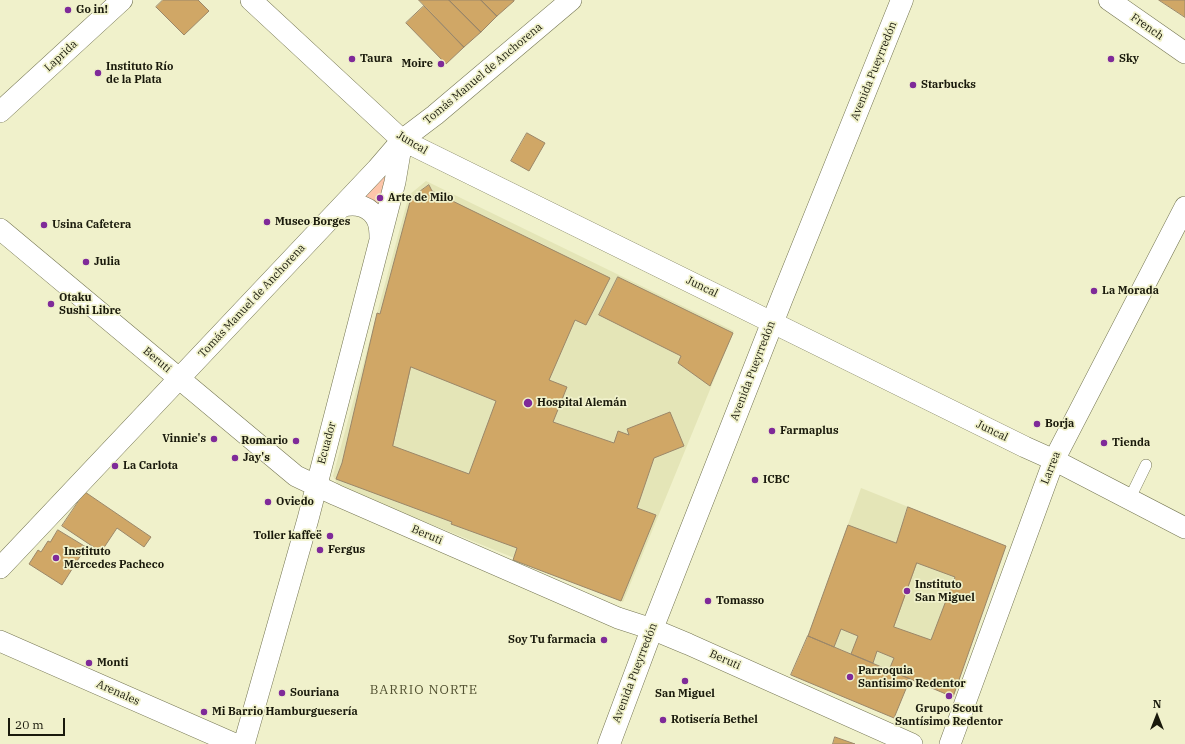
<!DOCTYPE html>
<html>
<head>
<meta charset="utf-8">
<style>
	body { margin:0 }
	#map { position:relative; width:1185px; height:744px; overflow:hidden; background:#f0f1cb; font-family:"IBM Plex Serif",serif }
	canvas { display:block }
	.north { position:absolute; left:1137px; top:696px; width:40px; height:40px; -webkit-text-stroke:3px #f0f1cb; paint-order:stroke; rotate:0deg; font-size:11px; font-weight:700; line-height:16px; text-align:center; color:#1a1a0c }
	.north::after { content:''; display:block; margin:auto; width:14px; height:18px; background:#1a1a0c; clip-path:polygon(50% 0,100% 100%,50% 72%,0 100%) }
	.scale { position:absolute; left:8px; top:718px; width:57px; height:18px; box-sizing:border-box; border:2px solid #1a1a0c; border-top:0; padding-left:5px; font-size:12px; line-height:14px; white-space:nowrap; color:#1a1a0c; -webkit-text-stroke:3px #f0f1cb; paint-order:stroke }
</style>
</head>
<body>
<div id="map">
<canvas width="1185" height="744"></canvas>
<div class="north">N</div>
<div class="scale">20 m</div>
</div>
<script>
const ctx = document.querySelector('canvas').getContext('2d');
ctx.lineJoin = 'round';
function paint(path, color) { ctx.fillStyle = color; ctx.fill(path, 'evenodd'); }
function stroke(path, color, width, dash) { ctx.strokeStyle = color; ctx.lineWidth = width; ctx.lineCap = dash ? 'butt' : 'round'; ctx.setLineDash(dash || []); ctx.stroke(path); }
function write(font, color, halo, rows, align = 'center') {
  ctx.font = font + ' "IBM Plex Serif",serif'; ctx.lineWidth = 3.5; ctx.setLineDash([]); ctx.textBaseline = 'middle'; ctx.strokeStyle = halo; ctx.fillStyle = color; for (const [text, x, y, turn = 0] of rows) {
    ctx.save(); ctx.translate(x, y); ctx.rotate((+turn || 0) * Math.PI / 180); ctx.textAlign = isNaN(turn) ? turn : align; if (halo) ctx.strokeText(text, 0, 0); ctx.fillText(text, 0, 0); ctx.restore();
  }
}
const built = new Path2D(`
	M426,181L734,331L623,602L339,487L333,476L409,195Z
	M861,488L1006,546L953,697L808,636Z`);
const green = new Path2D(`
	M394,158L379,216L355,200Z`);
const building = new Path2D(`
	M163,0H198L209,11L184,35L156,7Z
	M419,0H449L481,32L464,47Z
	M449,0H481L497,16L481,32Z
	M481,0H514V1L497,16Z
	M1159,0H1185V17Z
	M424,6L464,47L446,64L406,23Z
	M527,133L545,143L529,171L511,161Z
	M429,185L432,191L610,278L586,325L575,320L549,380L567,387L553,422L614,443L618,431L629,435L627,429L670,412L684,446L654,458L637,508L656,515L621,601L513,560L517,548L451,524L452,522L336,479L342,463L377,313L380,314L411,198ZM411,367L496,401L469,474L393,446Z
	M618,277L733,333L710,386L678,363L681,356L599,315Z
	M85,492L151,537L144,547L117,528L101,552L62,526Z
	M908,507L1006,546L953,697L889,670L894,658L877,651L873,663L851,654L858,636L841,629L834,647L808,636L848,525L896,543ZM917,563L955,577L931,640L894,627Z
	M58,530L86,547L62,585L29,564L38,550L41,552L48,541L50,542Z
	M808,636L910,679L894,718L791,675Z
	M835,737L855,744H833Z`);
const lane = new Path2D(`
	M1129,500L1146,465`);
const street = new Path2D(`
	M251,0L402,140L1025,447L1054,460L1185,528
	M1109,0L1185,53
	M0,112L122,0
	M341,207C355,202 372,206 378,222C380,227 380,233 380,238
	M0,229L296,476L336,495L618,618L652,629L688,644L912,744
	M0,568L377,169L402,140L435,115L571,0
	M0,641L235,744
	M244,744L308,519L395,182L402,141
	M950,744L1054,460L1185,207`);
const secondary = new Path2D(`
	M609,744L652,629L782,298L902,0`);
const markers = [
	[68,10,4,"#7f2a99"],
	[352,59,4,"#7f2a99"],
	[1111,59,4,"#7f2a99"],
	[441,64,4,"#7f2a99"],
	[98,73,4,"#7f2a99"],
	[913,85,4,"#7f2a99"],
	[380,198,4,"#7f2a99"],
	[267,222,4,"#7f2a99"],
	[44,225,4,"#7f2a99"],
	[86,262,4,"#7f2a99"],
	[1094,291,4,"#7f2a99"],
	[51,304,4,"#7f2a99"],
	[528,403,5,"#7f2a99"],
	[1037,424,4,"#7f2a99"],
	[772,431,4,"#7f2a99"],
	[214,439,4,"#7f2a99"],
	[296,441,4,"#7f2a99"],
	[1104,443,4,"#7f2a99"],
	[235,458,4,"#7f2a99"],
	[115,466,4,"#7f2a99"],
	[755,480,4,"#7f2a99"],
	[268,502,4,"#7f2a99"],
	[330,536,4,"#7f2a99"],
	[320,550,4,"#7f2a99"],
	[56,558,4,"#7f2a99"],
	[907,591,4,"#7f2a99"],
	[708,601,4,"#7f2a99"],
	[604,640,4,"#7f2a99"],
	[89,663,4,"#7f2a99"],
	[850,677,4,"#7f2a99"],
	[685,681,4,"#7f2a99"],
	[282,693,4,"#7f2a99"],
	[949,696,4,"#7f2a99"],
	[204,712,4,"#7f2a99"],
	[663,720,4,"#7f2a99"]
];
const poiNames = [
	["Go in!",76,10],
	["Taura",360,59],
	["Sky",1119,59],
	["Moire",433,64,"right"],
	["Instituto Río",106,67],
	["de la Plata",106,80],
	["Starbucks",921,85],
	["Arte de Milo",388,198],
	["Museo Borges",275,222],
	["Usina Cafetera",52,225],
	["Julia",94,262],
	["La Morada",1102,291],
	["Otaku",59,298],
	["Sushi Libre",59,311],
	["Hospital Alemán",537,403],
	["Borja",1045,424],
	["Farmaplus",780,431],
	["Vinnie's",206,439,"right"],
	["Romario",288,441,"right"],
	["Tienda",1112,443],
	["Jay's",243,458],
	["La Carlota",123,466],
	["ICBC",763,480],
	["Oviedo",276,502],
	["Toller kaffeë",322,536,"right"],
	["Fergus",328,550],
	["Instituto",64,552],
	["Mercedes Pacheco",64,565],
	["Instituto",915,585],
	["San Miguel",915,598],
	["Tomasso",716,601],
	["Soy Tu farmacia",596,640,"right"],
	["Monti",97,663],
	["Parroquia",858,671],
	["Santisimo Redentor",858,684],
	["Souriana",290,693],
	["San Miguel",685,694,"center"],
	["Grupo Scout",949,709,"center"],
	["Santísimo Redentor",949,722,"center"],
	["Mi Barrio Hamburguesería",212,712],
	["Rotisería Bethel",671,720]
];
const streetNames = [
	["French",1147,27,35],
	["Laprida",61,56,-43],
	["Avenida Pueyrredón",874,71,-68],
	["Tomás Manuel de Anchorena",483,74,-40],
	["Juncal",412,143,31],
	["Juncal",702,287,26],
	["Tomás Manuel de Anchorena",252,301,-47],
	["Beruti",157,360,40],
	["Avenida Pueyrredón",753,371,-69],
	["Juncal",992,431,26],
	["Ecuador",327,443,-75],
	["Larrea",1051,468,-68],
	["Beruti",427,535,23],
	["Beruti",725,660,24],
	["Avenida Pueyrredón",635,673,-69],
	["Arenales",118,693,24]
];
const quarterNames = [
	["BARRIO NORTE",424,690]
];
paint(built, '#e4e5b7');
paint(green, '#fcc5aa');
paint(building, '#d0a766');
stroke(building, '#9b8769', 1);
stroke(lane, '#757653', 12);
stroke(street, '#757653', 22);
stroke(secondary, '#757653', 23);
stroke(lane, '#fff', 11);
stroke(street, '#fff', 21);
stroke(secondary, '#fff', 22);
for (const [x, y, r, color] of markers) { const dot = new Path2D(); dot.arc(x, y, r, 0, 2 * Math.PI); ctx.fillStyle = color; ctx.fill(dot); stroke(dot, '#f0f1cb', 1.5); }
write('bold 11px', '#1a1a0c', '#f0f1cb', poiNames, 'left');
write('11px', '#1a1a0c', '#f0f1cb', streetNames);
ctx.letterSpacing = '1px';
write('13px', '#515030', '#f0f1cb', quarterNames);
ctx.letterSpacing = '0px';
</script>
</body>
</html>
